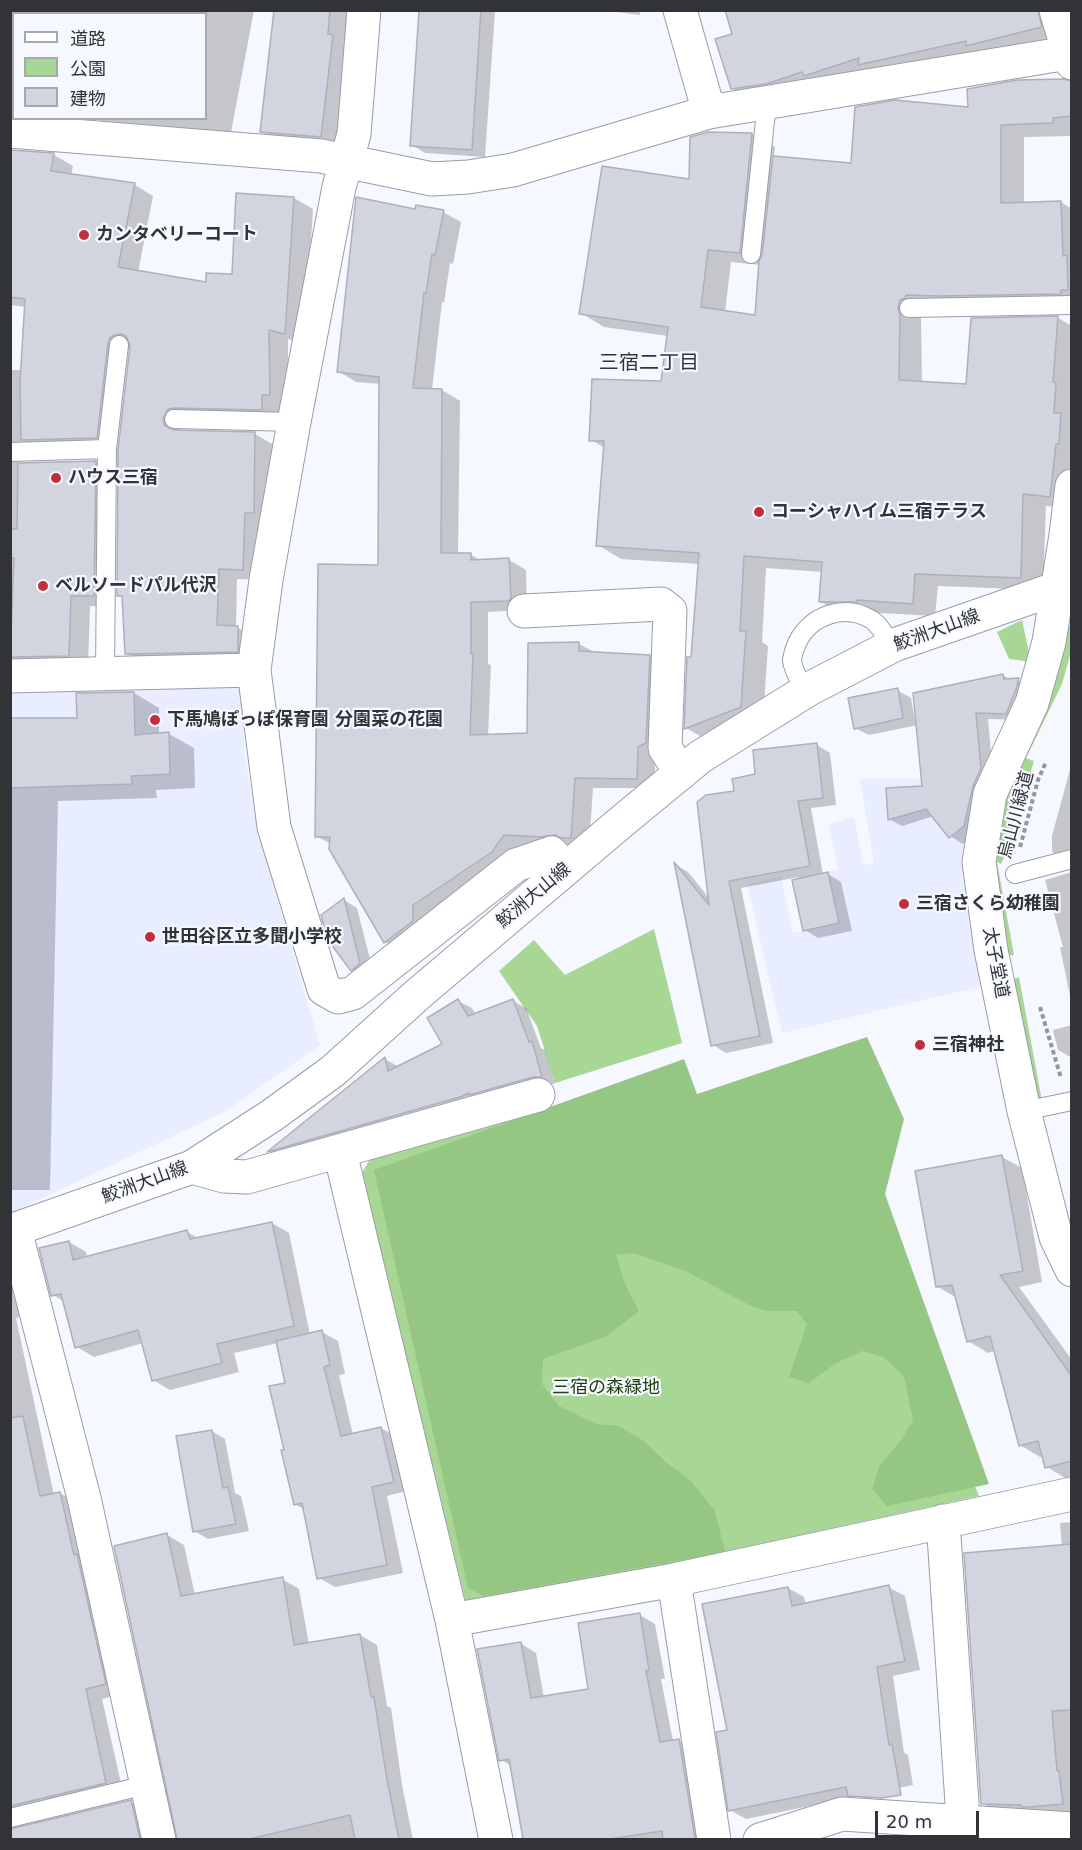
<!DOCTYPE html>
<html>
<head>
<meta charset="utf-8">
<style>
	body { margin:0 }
	#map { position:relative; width:1082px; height:1850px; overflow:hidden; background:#f6f8ff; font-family:"DejaVu Sans","Noto Sans JP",sans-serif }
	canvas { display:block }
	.frame { position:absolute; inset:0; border:12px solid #313337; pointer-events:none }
	.legend { position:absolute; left:12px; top:12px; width:195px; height:108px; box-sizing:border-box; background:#f6f8ff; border:2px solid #a7a9af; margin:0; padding:8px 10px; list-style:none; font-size:18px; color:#313337 }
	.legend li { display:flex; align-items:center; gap:12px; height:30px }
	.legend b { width:30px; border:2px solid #a7a9af }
	.scale { position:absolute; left:875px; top:1811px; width:104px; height:27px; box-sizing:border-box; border:3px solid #313337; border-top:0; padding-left:8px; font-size:18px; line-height:21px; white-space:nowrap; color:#313337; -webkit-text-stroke:4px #f6f8ff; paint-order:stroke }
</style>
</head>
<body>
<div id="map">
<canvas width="1082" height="1850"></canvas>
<div class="frame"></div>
<ul class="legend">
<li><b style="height:8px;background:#fff"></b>道路</li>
<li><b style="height:16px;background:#a8d695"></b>公園</li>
<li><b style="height:16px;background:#d2d5e0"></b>建物</li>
</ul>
<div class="scale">20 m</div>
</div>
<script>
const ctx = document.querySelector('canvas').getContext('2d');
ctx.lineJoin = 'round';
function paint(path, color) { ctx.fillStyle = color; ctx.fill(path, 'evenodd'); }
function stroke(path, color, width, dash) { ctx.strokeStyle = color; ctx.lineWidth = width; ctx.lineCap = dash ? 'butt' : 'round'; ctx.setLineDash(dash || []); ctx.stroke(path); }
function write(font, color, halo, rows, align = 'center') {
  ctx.font = font + ' "DejaVu Sans","Noto Sans JP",sans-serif'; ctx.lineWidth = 4.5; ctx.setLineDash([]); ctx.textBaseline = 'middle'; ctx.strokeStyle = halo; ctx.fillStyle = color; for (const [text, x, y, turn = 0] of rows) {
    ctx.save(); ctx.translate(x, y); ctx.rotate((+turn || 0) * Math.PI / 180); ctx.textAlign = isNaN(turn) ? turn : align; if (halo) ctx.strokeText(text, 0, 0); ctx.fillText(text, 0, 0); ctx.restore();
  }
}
const built = new Path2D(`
	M234,682L243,690L244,749L257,829L320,1045L226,1111L11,1213L10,690Z
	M982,778L987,985L782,1033L747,885L781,876L793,933L839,923L828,872L838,869L829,824L854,817L863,865L874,863L860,779Z`);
const green = new Path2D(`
	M1022,620L1031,662L1009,659L997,632Z
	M1069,626L1071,627V652L1062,684L1026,758L1034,761L1026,787L1013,812V838L1001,864L997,862L1014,955L1001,956L988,865L997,810L1056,673Z
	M654,929L682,1043L555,1083L537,1026L499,971L534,940L565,975Z
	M1019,977L1042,1101L1029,1103L1007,982Z
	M521,1111L581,1155L852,1180L979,1496L477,1606L465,1599L361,1174L372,1156Z`);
const forest = new Path2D(`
	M867,1037L904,1119L885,1194L989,1484L887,1506L872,1489L879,1467L901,1440L913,1421L904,1376L883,1357L862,1351L836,1363L809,1383L789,1377L807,1324L797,1311H766L749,1305L686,1271L633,1253L616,1255L625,1284L639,1311L605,1337L543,1359L542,1384L559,1406L596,1424L619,1426L644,1441L667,1463L690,1480L715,1511L725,1552L484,1596L468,1588L374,1170L684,1059L697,1094Z`);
const shadow = new Path2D(`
	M10,10H60L59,14H14V109H10Z
	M128,10H254L230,138L115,129L96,118H206V14H111L112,11L128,13Z
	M276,10H350L340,147L281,142L262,132Z
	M421,10H495L485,157L425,153L412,145Z
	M601,10H640V15Z
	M727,10H1051L1057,38L750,99L732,88L733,35Z
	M1072,82V136L1024,137V204L1061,202L1072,209V307L921,316L922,383L967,386L972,320L1058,318L1072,326V509L1046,506L1043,590L938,586L935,616L880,613V615H844L821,602L823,572L766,568L762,642L768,646L763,720L709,741L686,728L700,564L621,559L598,545L605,448L591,440L662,383L668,336L604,327L581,313L691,180L708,133L752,134L775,147L774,158L853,165L969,108ZM731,262L760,265L757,316L725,312Z
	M10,153L54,155L73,166L71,176L135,185L153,196L138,272L207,284L233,275L294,198L313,209L304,344L288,339V405L281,420H187L181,429L182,432L255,434L274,445L262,580L237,579L236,627L257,638L256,662L146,664L127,654L123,598L118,595L131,344L126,355L116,448L23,453L17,465L95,462L114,473L113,606H90L88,666L10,667V370H22L26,307L10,305Z
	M416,211L443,212L461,222L453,264L450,263L444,303L442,302L432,390H442L460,401L458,555H471L482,561L509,560L526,570L527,610L488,612V664L491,665L488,736L529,735L579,644L596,653L649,656L667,667L655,757V788H593L589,848L574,844L560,846L523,844L510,862L403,952L385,942L331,844L316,836L379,567L381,384L356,382L338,371Z
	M1003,675L1011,680H1018L1031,687L1019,720L988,719L993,776L976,833L963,844L950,836L934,816L902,826L889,819L924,787L918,725L869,735L855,728L897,690L911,698L915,721Z
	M134,693L159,708V735L169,734L194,748L195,788L156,790L157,798L58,801L50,1190H10V719L78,720Z
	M817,745L830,753L836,805L811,808L823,875L828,874L841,882L852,931L818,938L805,930L799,877L741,888L773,1043L726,1053L713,1045L676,865L688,872L710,899L736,793L757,775Z
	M1072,762V859L1067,860L1052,852V836Z
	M1072,872V1006L1060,947H1063L1045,880Z
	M344,900L357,908L373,971L365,977L352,970Z
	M458,1001L472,1008L476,1015L513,1001L526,1008L541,1048L545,1050L555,1084H547L282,1158L269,1151L385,1059L399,1067L444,1045Z
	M1072,1025V1058L1058,1050L1053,1030Z
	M1002,1157L1022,1168L1042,1282L1019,1287L1072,1360V1478L1067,1479L1047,1467L1044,1456L1040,1457L1020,1445L995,1351L988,1353L968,1341L957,1298L938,1287Z
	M272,1223L289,1233L310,1335L322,1332L338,1341L345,1374L339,1375L353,1435L381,1428L397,1437L410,1490L387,1496L403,1573L335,1587L319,1578L305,1510L295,1504L286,1451L287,1384L278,1343L234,1353L239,1372L170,1390L153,1380L143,1343L94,1357L77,1347L65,1302L53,1295L69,1242L86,1252L87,1258L187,1232L200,1239Z
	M10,1273L31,1314L16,1318L54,1495L60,1493L77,1503L122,1694L102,1699L123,1792L16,1825L17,1830L131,1802L148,1812L154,1840H10Z
	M212,1431L225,1439L235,1493L241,1496L249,1531L208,1539L194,1531Z
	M1072,1522V1814H1000L982,1803L1062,1547L1060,1523Z
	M167,1535L184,1545L195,1595L282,1579L299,1589L309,1644L360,1635L377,1645L387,1706L391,1708L402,1785L413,1840H179Z
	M888,1587L905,1596L920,1670L893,1676L904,1753L908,1755L913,1785L746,1819L730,1810L729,1731L788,1588L804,1597L806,1605Z
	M640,1615L655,1624L665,1679H661L673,1741L679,1740L695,1749L709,1840H525L512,1766L501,1760L520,1643L536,1653L544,1698L590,1690Z`);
const building = new Path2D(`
	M274,10H330L328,34L333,35L321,137L260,132Z
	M419,10H481L472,150L410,146Z
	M725,10H1038L1042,27L966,46V41L858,65L859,58L804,76L802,72L766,84L731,89L715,39L732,34Z
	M1064,79L1071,81V116L1053,118V123L1001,125V203L1061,201L1063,256L1067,255L1068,290H1061L1060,294L938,296L906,295L905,298L900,300L898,308L900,314L899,380L966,384L971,318L1058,316L1053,382L1056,383L1054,413H1061L1059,444H1056L1050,497L1023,494L1021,578L915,574L913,604L857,600V602H819L822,562L744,556L740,631H746L741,707L684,729L687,657H691L699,553L596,546L604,441H589L592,379L661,381L668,327L579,314L602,166L689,179L690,137L708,132L752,133L740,253L708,250L701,307L755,315L759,261L762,255L773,156L851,163L855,107L895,100L968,107L967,89L1017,80Z
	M10,150L54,153L51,171L135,183L118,267L206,282V273L232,274L236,193L294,197L285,334L269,330L270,395H262V410L174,408L168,409L163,418L164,425L174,430L255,432L254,513H245L243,570L219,569L217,625L238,626V652L125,654L122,596H117L118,450L130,346L126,336L121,334L115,335L110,338L108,343L97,438L21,440L20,382L25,299L10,297Z
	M356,197L415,209L416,205L444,210L435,255L432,254L426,293H424L413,388L442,389L441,553H471V560L509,558L511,598L509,601L471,602V654H473L470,735L527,733L528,643L579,642V651L650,655L646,743L638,747L637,779L575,778L571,838H561L555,835L541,837L504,835L492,852L413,905V921L384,943L329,849L330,837H315L318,564L378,565L379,377L337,372Z
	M96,461L94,596H71L69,656L10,657L14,558H10V529H17L18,463Z
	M1003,674L1004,679L1019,678L1016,689L1006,714L976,713L981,768L973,786L964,826L949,838L926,809L888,820L886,788L922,786L913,693Z
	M898,688L903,718L854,729L848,698Z
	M134,692L135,735L169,732L170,774L131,776L132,784L10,788V718H77L76,693Z
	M817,743L823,798L798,801L810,866L729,881L760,1036L711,1046L674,862L709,905L697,802L706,795L734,791L732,779L755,774L753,750Z
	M828,872L839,923L803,931L792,880Z
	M344,898L360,963L351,971L328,940L321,915Z
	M458,999L468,1016L513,999L529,1042L532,1041L542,1077H533L469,1095V1093L460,1097L267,1152L385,1057L388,1071L442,1044L427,1018Z
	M1002,1155L1023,1271L1000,1275L1071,1375V1461L1045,1468L1038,1441L1019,1446L990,1336L967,1342L952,1285L936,1287L915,1171Z
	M272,1222L294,1326L217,1344L222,1363L152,1381L138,1330L75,1348L61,1294L51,1296L39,1248L69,1241L73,1260L187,1230L190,1239Z
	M322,1330L330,1365L324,1367L341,1436L381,1427L394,1482L372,1487L387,1565L317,1579L302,1503L294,1505L281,1450H284L269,1386L285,1383L276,1341Z
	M23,1416L40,1496L60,1492L74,1555L77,1554L106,1684L86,1689L106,1783L10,1806V1418Z
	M212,1430L223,1488L228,1487L236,1524L193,1532L176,1436Z
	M167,1533L181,1596L283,1577L294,1645L360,1634L371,1697H374L386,1774L399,1839H355L350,1815L250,1839H177L114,1546Z
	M1071,1544V1710L1052,1711L1057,1771H1059L1063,1804L1030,1807H1022L1021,1805L981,1804L964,1553Z
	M889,1585L905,1661L877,1667L889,1745L892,1744L901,1795L882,1798L848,1796L846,1787L728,1811L716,1732L727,1730L702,1604L788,1587L792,1606Z
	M640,1613L649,1670L646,1671L660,1742L679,1739L695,1839H663L662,1831L610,1839H523L509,1759L499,1761L477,1649L521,1642L531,1698L588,1689L578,1623Z
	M131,1800L140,1839H10V1829Z`);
const path = new Path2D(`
	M1020,847L1038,780L1046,762
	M1040,1007L1061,1078`);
const lane = new Path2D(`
	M95,14V10
	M751,254L767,102
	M909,308L1072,305
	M174,419L294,422
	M107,449L119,345
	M10,452L107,449L105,674
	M805,691C801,683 793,670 792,661C792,656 795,648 797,643C810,615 845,603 872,620C881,626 886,637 891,647
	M1015,874L1072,859
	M1024,1111L1072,1101
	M10,1818L146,1785`);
const street = new Path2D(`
	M364,10L354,134L339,187L294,422L266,580L254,670L274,827L324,989L338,997L353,993L516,865L551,853L566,868
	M680,10L709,112
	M1056,10L1072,63
	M10,131L321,156L432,179L468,177L513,170L709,112L1068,53
	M1072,486L1066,535L1049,642L1032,703L990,794L979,862L991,950L1024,1111L1056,1237L1072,1270
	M524,611L661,604L670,611L665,748L681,773
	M10,676L254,670
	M340,1152L452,1620L496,1840
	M192,1167L224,1176L247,1177L538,1095
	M15,1230L84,1498L159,1840
	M943,1521L962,1803L961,1822
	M674,1580L714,1840
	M452,1620L674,1580L1072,1494
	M760,1840L842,1814L1072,1829`);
const secondary = new Path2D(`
	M10,1231L192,1167L271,1116L333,1071L417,995L620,823L700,757L811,688L894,645L1072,583`);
const markers = [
	[84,235,6,"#bf2f3d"],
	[56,478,6,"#bf2f3d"],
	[759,512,6,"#bf2f3d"],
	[43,586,6,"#bf2f3d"],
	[155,720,6,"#bf2f3d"],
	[904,904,6,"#bf2f3d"],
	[150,937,6,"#bf2f3d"],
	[920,1045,6,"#bf2f3d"]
];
const poiNames = [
	["カンタベリーコート",96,235],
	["ハウス三宿",68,478],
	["コーシャハイム三宿テラス",771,512],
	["ベルソードパル代沢",55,586],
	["下馬鳩ぽっぽ保育園 分園菜の花園",167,720],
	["三宿さくら幼稚園",916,904],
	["世田谷区立多聞小学校",162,937],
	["三宿神社",932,1045]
];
const streetNames = [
	["鮫洲大山線",937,631,-20],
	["烏山川緑道",1017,815,-75],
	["鮫洲大山線",534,896,-40],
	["太子堂道",995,963,79],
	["鮫洲大山線",145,1183,-20]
];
const parkNames = [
	["三宿の森緑地",606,1388]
];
const neighbourhoodNames = [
	["三宿二丁目",649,364]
];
paint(built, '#e8edff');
paint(green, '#a8d695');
paint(forest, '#96c683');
paint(shadow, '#0003');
paint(building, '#d2d5e0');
stroke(building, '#adb0ba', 1.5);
stroke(lane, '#9a9da7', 20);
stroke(street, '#9a9da7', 35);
stroke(secondary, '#9a9da7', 35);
stroke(path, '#94969b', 4, [4.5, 3]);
stroke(lane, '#fff', 18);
stroke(street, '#fff', 33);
stroke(secondary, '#fff', 33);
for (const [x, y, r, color] of markers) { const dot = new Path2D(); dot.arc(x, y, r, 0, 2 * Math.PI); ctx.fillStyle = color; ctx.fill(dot); stroke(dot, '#f6f8ff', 2); }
write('bold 18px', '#313337', '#f6f8ff', poiNames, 'left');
write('18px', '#313337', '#f6f8ff', streetNames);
write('18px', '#214012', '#f6f8ff', parkNames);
write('20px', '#313337', '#f6f8ff', neighbourhoodNames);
</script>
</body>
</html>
